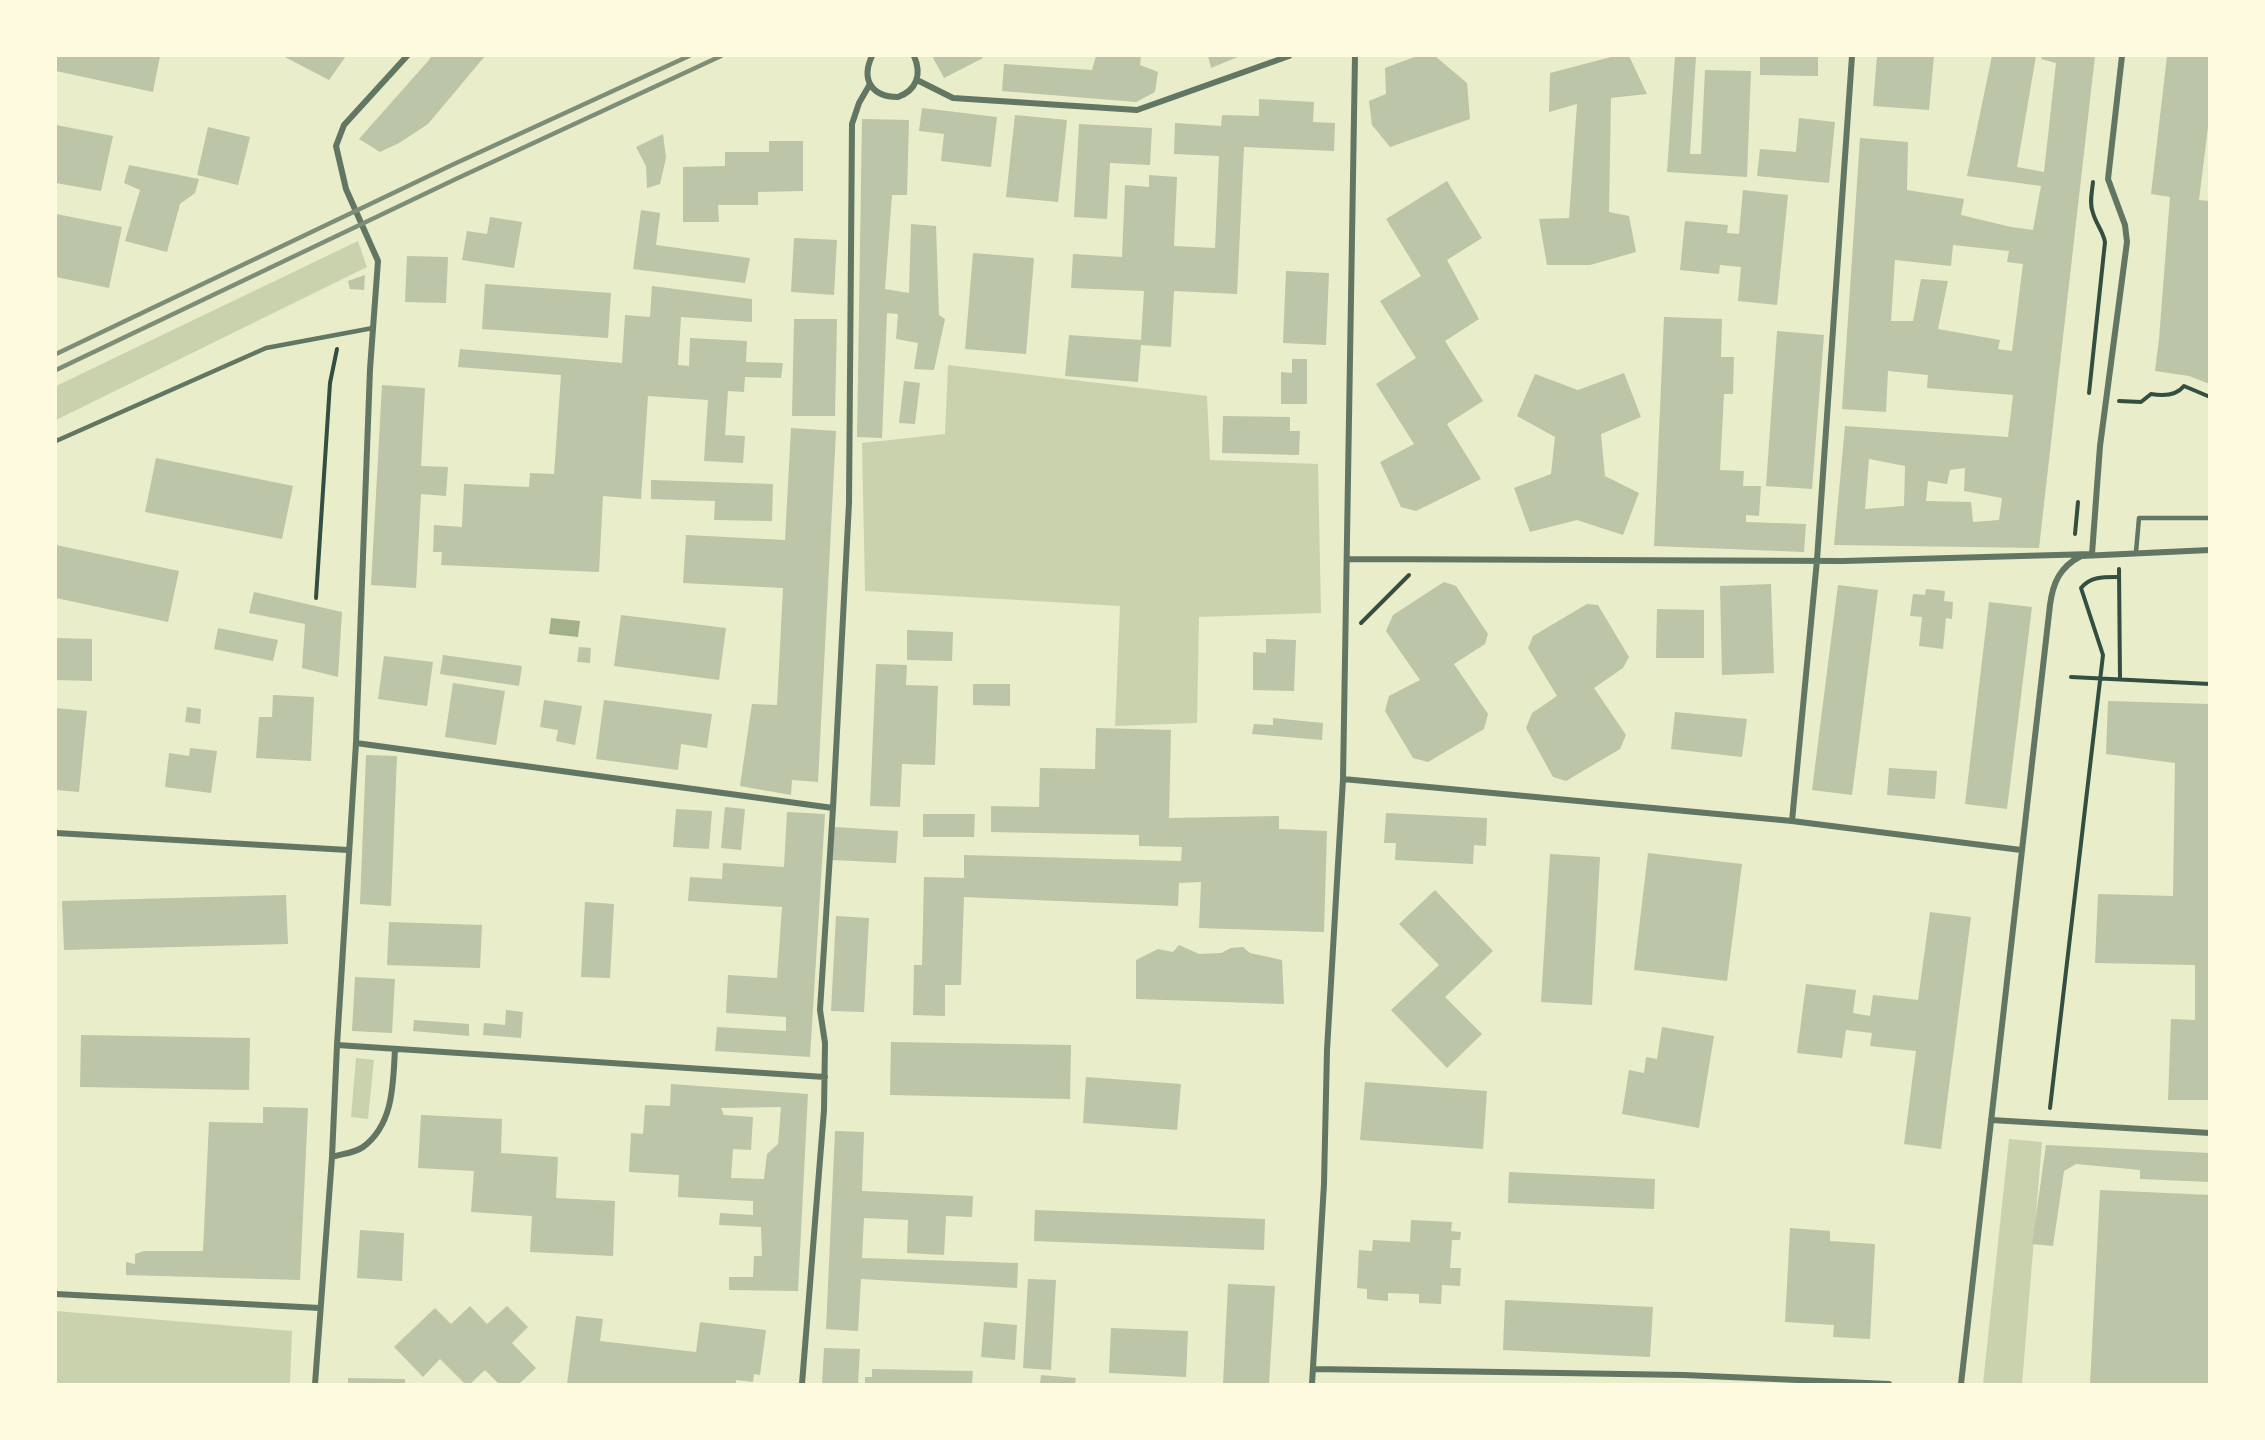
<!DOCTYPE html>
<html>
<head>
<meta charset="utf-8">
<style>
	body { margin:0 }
	#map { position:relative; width:2265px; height:1440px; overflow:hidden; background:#e9edc9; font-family:Roboto,sans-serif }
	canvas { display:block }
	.frame { position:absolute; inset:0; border:57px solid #fefae0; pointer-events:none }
</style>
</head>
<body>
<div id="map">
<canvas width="2265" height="1440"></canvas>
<div class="frame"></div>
</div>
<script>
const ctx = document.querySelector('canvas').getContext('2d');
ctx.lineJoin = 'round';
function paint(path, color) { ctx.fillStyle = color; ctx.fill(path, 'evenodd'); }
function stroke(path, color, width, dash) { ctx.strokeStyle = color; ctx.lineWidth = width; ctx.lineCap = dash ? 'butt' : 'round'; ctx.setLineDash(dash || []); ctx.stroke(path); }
const green = new Path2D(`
	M358,241L367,267L56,420V386Z
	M948,365L1207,396L1210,460L1318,464L1321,613L1199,617L1197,723L1115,726L1120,606L865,591L862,443L945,434Z
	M356,1058L374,1060L368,1119L351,1117Z
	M2009,1139L2042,1142L2022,1384H1983Z
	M56,1311L292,1331L290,1384H56Z`);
const water = new Path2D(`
	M551,618L580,621L578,637L549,634Z`);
const building = new Path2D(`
	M56,56H160L153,92L56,71Z
	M283,56H346L329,80Z
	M431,56H485L428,124L399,143L380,152L359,139L429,60Z
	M932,56H982L983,58L944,78Z
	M1096,56H1141L1140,65L1158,72L1155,92L1136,102L1002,91L1004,64L1092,70Z
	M1208,56H1240L1211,68Z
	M1417,56H1435L1467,83L1470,119L1390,147L1372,125L1369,101L1386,94L1385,68Z
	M1615,56H1629L1647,94L1611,98L1609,212L1629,216L1636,252L1590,265H1547L1539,219L1569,218L1577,104L1549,112L1550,73Z
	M1675,56H1696L1690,154H1701L1705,70L1751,71L1747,177L1667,172Z
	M1760,56H1818V76L1760,75Z
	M1877,56H1934L1929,110L1873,106Z
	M1992,56H2036L2017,167L2044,172L2056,63L2041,59L2042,56H2095L2039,548L1834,545L1845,426L2008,437L2013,395L1927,388L1928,375L1888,371L1886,412L1842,409L1860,138L1908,142L1907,190L1964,199L1961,215L2011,227L2033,230L2041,186L1967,176ZM1953,245L2009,251L2007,262L2023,264L2012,351L1998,349L2000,340L1938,329L1948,281L1921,279L1913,321H1891L1895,260L1951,266ZM1869,459L1905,466L1904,506L1865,509ZM1965,468L1964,491L2002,498L1999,520L1973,522L1971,502L1926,501L1928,481L1947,484L1950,470Z
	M2167,56H2210V111L2199,200L2210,201V384L2189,376L2155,371L2159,339L2170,197L2151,194Z
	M1259,99L1314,102L1313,122L1335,123L1334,151L1244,147L1237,294L1174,291L1171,347L1141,345L1138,382L1065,376L1069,335L1141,340L1144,291L1071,288L1073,254L1122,257L1125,185L1149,187V175L1177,177L1174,246L1215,248L1219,156L1174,154L1175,123L1221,126L1222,115L1259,116Z
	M922,108L997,117L991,167L941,161L944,134L919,131Z
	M1015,115L1067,120L1058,202L1006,197Z
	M1799,118L1835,122L1829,183L1757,176L1760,149L1796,152Z
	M862,119L909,120L907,195H892L885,289L909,293L911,224L936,226L939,315L945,319L934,370L914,369L918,343L896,339L898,314L887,313L882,438L857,437Z
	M1079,124L1152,128L1150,165L1110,163L1107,219L1074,217Z
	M56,125L113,136L101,191L56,183Z
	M208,127L250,137L238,185L197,175Z
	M663,134L666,158L660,184L647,188L646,166L636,147Z
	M769,141H803V191L758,192V205H718L719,222H683V167L725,166V152H769Z
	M129,165L199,179L195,193L180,204L167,252L125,241L140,190L124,183Z
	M1447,181L1482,238L1447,260L1479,319L1445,341L1483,401L1447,424L1481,479L1416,511L1401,507L1380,462L1414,444L1376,384L1416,358L1380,301L1421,276L1386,219Z
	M1743,190L1788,195L1777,305L1738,301L1741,267L1720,265L1719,274L1680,270L1685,221L1728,225L1727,233L1739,234Z
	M641,210L660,213L656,245L750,258L745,283L633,269Z
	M56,214L122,227L109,288L56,277Z
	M490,217L522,222L514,268L462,260L467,231L487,234Z
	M794,238L837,240L834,295L791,292Z
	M973,253L1034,258L1026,354L965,349Z
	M407,256L448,257L446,303L405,302Z
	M1286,271L1329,273L1326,345L1283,343Z
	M365,275L364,290L350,289L348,281Z
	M485,284L611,293L608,338L482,329Z
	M652,286L752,299V322L681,317L678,365L689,366L690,338L747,341L746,362L783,363L781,378L745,377L744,392L728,391L725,435L745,436L743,463L704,461L708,400L648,396L641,499L603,496L599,572L441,565L442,552H433L434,525L462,527L464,484L529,487L530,473L554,474L561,375L458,367L460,349L622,363L625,315L650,317Z
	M1664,317L1722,319L1721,357H1734L1733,394H1724L1720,470L1744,471L1743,486H1761L1759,516L1746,515V522L1806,524L1804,552L1654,546Z
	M794,319H837L835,416H792Z
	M1777,331L1824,335L1812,489L1766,486Z
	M1292,359H1307V404H1281V372L1292,373Z
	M1624,373L1641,417L1601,434L1605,476L1639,493L1623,535L1577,520L1530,532L1514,488L1551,474L1555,437L1517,416L1535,374L1578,390Z
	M904,381L920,383L915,424L899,423Z
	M382,385L425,388L421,466L448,467L446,496L421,494L416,588L371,585Z
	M1223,416L1290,417V431H1300L1299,455L1222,453Z
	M791,428L836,431L818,782L792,780L791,795L740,786L752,704L777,705L783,588L683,583L686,535L785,540Z
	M156,458L293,486L282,539L145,512Z
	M651,480L773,484L772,521L714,520L715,501L651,499Z
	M56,545L179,571L168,622L56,598Z
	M1444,582L1456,586L1488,634L1485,644L1454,664L1488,714L1484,729L1428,762L1413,758L1385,711L1389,696L1420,680L1386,631L1393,615Z
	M1771,584L1774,673L1722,675L1720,586Z
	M1838,585L1878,590L1852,795L1812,790Z
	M1926,589L1945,591L1944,601L1953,602L1952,619L1946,618L1943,649L1919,646L1922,617L1910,616L1913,594L1925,595Z
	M254,592L342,612L338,677L302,668L305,624L249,613Z
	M1989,602L2032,607L2007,809L1965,804Z
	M1587,604L1598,605L1629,657L1623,668L1594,688L1626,735L1620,749L1566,781L1553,777L1526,728L1532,713L1557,696L1528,648L1533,636Z
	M1657,609L1704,610V658H1656Z
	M621,615L726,628L719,680L614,666Z
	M218,628L278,640L273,661L214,649Z
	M907,630L953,632L952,661L907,660Z
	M56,638L92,639V681L56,680Z
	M1266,639L1296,640L1294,691L1253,690V652L1266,653Z
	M579,647L591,648L590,663L577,662Z
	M443,655L522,666L519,686L440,674Z
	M384,656L433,662L427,706L378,699Z
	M876,664L907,665L906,685L938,686L935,765L902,764L900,807L870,806Z
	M453,683L505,691L496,745L445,737Z
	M973,684H1010V706L973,705Z
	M273,695L314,697L311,761L256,758L259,717H272Z
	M544,700L582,706L575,745L556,741L558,730L540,727Z
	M604,700L712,714L707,748L681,744L678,770L596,759Z
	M2108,701L2210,704V1100H2168L2171,1019L2195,1020V965L2095,963L2098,894L2173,896L2175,763L2106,754Z
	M187,707L201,709L200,724L185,722Z
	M56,708L87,711L79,792L56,790Z
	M1675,712L1747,719L1742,757L1671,749Z
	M1273,718L1323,723L1322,740L1252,734L1254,724L1273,725Z
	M1096,728L1171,730L1169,818L1279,816V829L1327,831L1324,932L1199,928L1201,882L1179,883L1178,906L964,897L961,985H945V1016L913,1015L914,965H922L924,877L964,878V855L1181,861L1182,847L1139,846V835L991,832V806L1039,807L1040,768L1095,769Z
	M190,748L217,751L211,793L165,787L169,753L189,756Z
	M366,755L397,756L391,906L360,904Z
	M1889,768L1937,771L1935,799L1887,795Z
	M725,807L745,809L741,850L721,848Z
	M676,809L712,811L709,849L673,847Z
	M787,812L825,814L810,1057L715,1051L717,1027L786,1031V1017L726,1013L728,975L777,978L782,907L688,901L690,877L722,879L723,863L784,867Z
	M1386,813L1487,818L1486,846L1474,845L1473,864L1395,860L1396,843H1384Z
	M923,814H975L974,837H923Z
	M834,827L898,831L896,863L832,860Z
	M1648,853L1742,864L1727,981L1634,970Z
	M1550,854L1600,857L1592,1005L1541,1002Z
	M1435,890L1493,951L1445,997L1482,1034L1447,1068L1391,1010L1439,965L1399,924Z
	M286,895L288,944L64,950L62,901Z
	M585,902L614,904L610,978L581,977Z
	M1930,912L1971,917L1941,1149L1904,1144L1916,1051L1870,1046L1872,1033L1846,1030L1842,1058L1797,1053L1806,984L1856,990L1853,1013L1870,1016L1873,995L1918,1000Z
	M836,916L869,918L864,1012L831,1011Z
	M389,922L482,925L480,968L387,965Z
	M1179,945L1199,954L1221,953L1231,948L1243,947L1250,953L1282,960L1284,1004L1136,999V960L1158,949L1173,952Z
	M355,977L395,979L392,1033L352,1031Z
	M506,1010L523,1012L521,1038L483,1035L484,1023L505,1025Z
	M414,1020L469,1024V1036L413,1031Z
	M1662,1027L1714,1036L1699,1128L1622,1114L1629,1070L1644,1073L1646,1057L1657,1059Z
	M81,1035L250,1038L249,1090L80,1087Z
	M891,1042L1071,1045L1070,1099L890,1095Z
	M1086,1077L1181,1084L1177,1130L1083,1123Z
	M1365,1082L1487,1091L1483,1149L1360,1140Z
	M671,1084L808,1094L798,1291L729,1290V1277H753L754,1256H762L761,1227L719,1225L720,1213L753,1215V1201L678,1197L679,1175L629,1172L631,1133L643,1134L645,1105L670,1106ZM781,1107L778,1144L767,1154L764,1179L731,1178L733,1149L751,1150L753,1117L724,1115L721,1108Z
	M263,1107L308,1108L300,1280L126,1275V1262L135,1264V1254L144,1251H203L209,1122L263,1123Z
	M421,1115L502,1119L501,1153L558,1157L556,1198L615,1201L613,1256L530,1252L532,1216L471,1212L474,1171L418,1168Z
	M835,1131L864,1132L862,1191L973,1196L972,1217L946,1216L944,1255L907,1253L908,1220L864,1218L862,1258L1018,1263L1017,1288L861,1279L858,1331L826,1329Z
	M2046,1145L2210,1153V1182L2140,1179V1170L2076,1164L2064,1171L2053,1246L2032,1244Z
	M1509,1172L1655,1179L1654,1209L1508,1203Z
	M2100,1190L2210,1195V1384H2090Z
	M1035,1210L1265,1219L1264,1250L1034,1241Z
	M1411,1220L1452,1222L1451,1231L1461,1232L1460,1240H1452L1450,1268H1461L1460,1286L1442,1285L1441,1304L1419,1303V1294L1388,1293V1301L1367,1299V1289L1357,1288L1359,1250L1372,1251L1373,1240L1410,1242Z
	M1790,1228L1830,1231V1241L1875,1244L1870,1339L1833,1337L1834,1325L1785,1322Z
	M360,1230L404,1233L402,1281L357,1278Z
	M1028,1279L1056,1280L1051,1370L1023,1368Z
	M1228,1284L1275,1286L1269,1384H1223Z
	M1505,1300L1653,1307L1650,1357L1503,1350Z
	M470,1306L487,1324L507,1306L528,1327L512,1343L536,1368L519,1384H499L485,1370L470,1384H465L440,1359L423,1377L394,1347L435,1308L451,1324Z
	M576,1316L603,1319L600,1341L696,1352L700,1322L766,1330L760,1375L754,1374L753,1382L736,1380V1384H567Z
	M984,1322L1017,1325L1015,1360L981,1357Z
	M1111,1328L1188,1331L1186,1377L1109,1373Z
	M824,1348L860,1349L858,1384H822Z
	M872,1369L973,1371L972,1384H865V1377H872Z
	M1041,1375L1076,1378L1075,1384H1040Z
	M348,1378L405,1379V1384H348Z`);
const path = new Path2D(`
	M2089,393L2105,242C2103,231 2096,224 2093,213C2089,204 2092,192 2093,182
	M2119,401L2141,402L2151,394C2162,396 2176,396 2184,386L2210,397
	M2075,534L2078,502
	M2119,569L2120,679
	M316,598L330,383L337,349
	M1361,623L1409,575
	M2071,677L2210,684
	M2050,1108L2103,655L2081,588C2091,576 2105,577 2119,577`);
const service = new Path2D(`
	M56,441L266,348L373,328
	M2136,552L2139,518H2210`);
const minor = new Path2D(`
	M872,56C861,79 871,97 898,97C917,90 922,74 914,56
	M917,80L953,98L1137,110L1289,56
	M1348,559L1843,561L2092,554L2100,446L2127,242L2125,225L2108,179L2122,56
	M356,743L833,808
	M1343,779L1792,821L2021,850
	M1792,821L1817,560L1852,56
	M56,833L348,850
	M337,1045L825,1077
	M1991,1120L2210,1133
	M332,1157C341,1154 355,1153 363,1147C394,1124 393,1083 395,1049
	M56,1294L320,1308
	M1314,1369L1684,1375L1889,1384
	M315,1384L332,1157L337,1045L356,743L370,369L378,261L346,189L336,146L344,125L407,56
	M802,1384L824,1110L825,1043L820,1010L833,808L849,503L852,124L859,103L870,84
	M1312,1384L1324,1184L1327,1050L1343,779L1355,56
	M1961,1384L2050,605C2053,582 2060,567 2081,556L2210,550`);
const rail = new Path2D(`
	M56,354L454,164L689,56
	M56,370L458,178L721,56`);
paint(green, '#cad2ad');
paint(water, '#a3b18a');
paint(building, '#bcc5a7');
stroke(path, '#344e41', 4);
stroke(service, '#617663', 4.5);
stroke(minor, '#617663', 6);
stroke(rail, '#7c8e77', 4.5);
</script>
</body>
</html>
